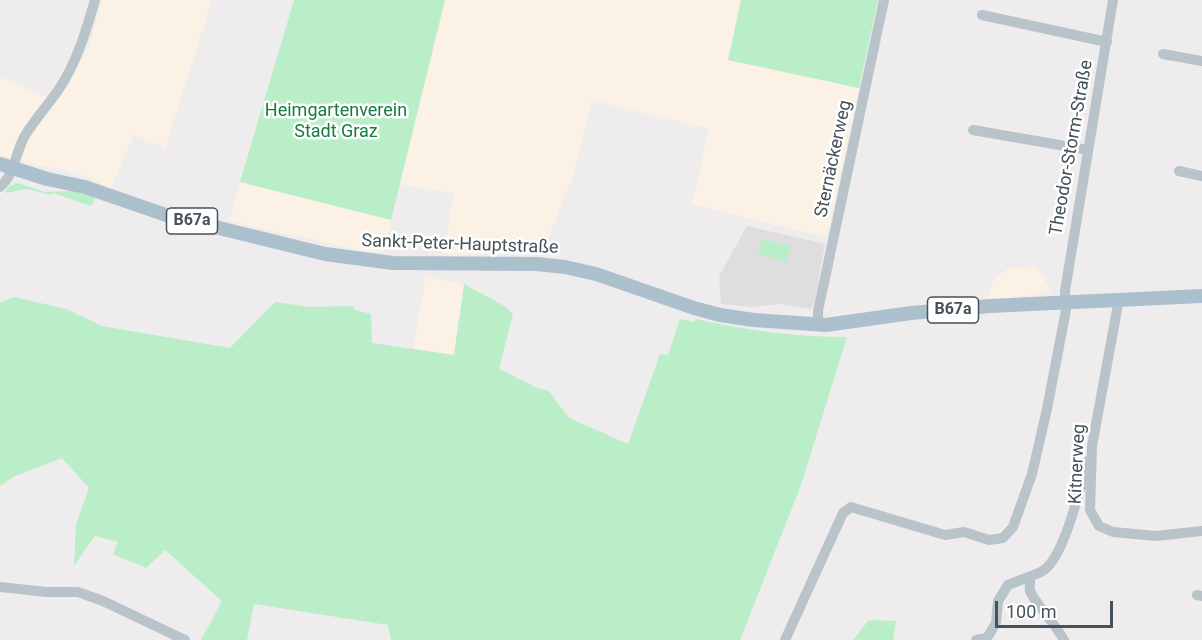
<!DOCTYPE html>
<html>
<head>
<meta charset="utf-8">
<style>
	body { margin:0 }
	#map { position:relative; width:1202px; height:640px; overflow:hidden; background:#efeced; font-family:Roboto,sans-serif }
	canvas { display:block }
	.scale { position:absolute; left:995px; top:601px; width:118px; height:27px; box-sizing:border-box; border:3px solid #45525a; border-top:0; padding-left:8px; font-size:18px; line-height:21px; white-space:nowrap; color:#45525a; -webkit-text-stroke:4px #fff; paint-order:stroke }
</style>
</head>
<body>
<div id="map">
<canvas width="1202" height="640"></canvas>
<div class="scale">100 m</div>
</div>
<script>
const ctx = document.querySelector('canvas').getContext('2d');
ctx.lineJoin = 'round';
function paint(path, color) { ctx.fillStyle = color; ctx.fill(path, 'evenodd'); }
function stroke(path, color, width, dash) { ctx.strokeStyle = color; ctx.lineWidth = width; ctx.lineCap = dash ? 'butt' : 'round'; ctx.setLineDash(dash || []); ctx.stroke(path); }
function write(font, color, halo, rows, align = 'center') {
  ctx.font = font + ' Roboto,sans-serif'; ctx.lineWidth = 5; ctx.setLineDash([]); ctx.textBaseline = 'middle'; ctx.strokeStyle = halo; ctx.fillStyle = color; for (const [text, x, y, turn = 0] of rows) {
    ctx.save(); ctx.translate(x, y); ctx.rotate((+turn || 0) * Math.PI / 180); ctx.textAlign = isNaN(turn) ? turn : align; if (halo) ctx.strokeText(text, 0, 0); ctx.fillText(text, 0, 0); ctx.restore();
  }
}
const commercial = new Path2D(`
	M102,0H212L165,148L134,135L110,189L86,176L58,168L39,166L0,155V77L57,102L90,44Z
	M445,0H741L728,60L859,88L827,237L692,204L709,129L592,100L573,178L561,204L543,254L444,255L454,193L398,184Z
	M240,182L391,220L384,251L367,252L230,221Z
	M1037,267L1051,290L1037,295L987,300L993,280L1009,268Z
	M426,277L464,284L454,355L413,349Z`);
const education = new Path2D(`
	M747,226L825,244L815,300L811,309L780,304L752,307L721,304L719,276Z`);
const green = new Path2D(`
	M294,0H445L391,220L240,182Z
	M741,0H878L859,88L728,60Z
	M18,183L45,192L72,191L96,197L91,206L53,193L51,195L26,189L6,193L5,191L11,185Z
	M762,239L791,246L787,262L758,254Z
	M464,284L504,306L513,314L499,369L539,389L548,390L569,418L628,444L660,354L668,355L680,319L694,322L696,319C745,330 796,337 847,337L801,485L740,640H391L388,625L254,604L247,640H201L222,601L165,550L146,568L113,554L118,542L95,536L74,566L76,524L89,488L62,458L13,477L0,486V303L14,297L66,309L102,326L230,348L275,302L311,307L353,306L356,310L371,314L372,343L454,355Z
	M869,620L896,621L893,640H853Z`);
const minor = new Path2D(`
	M982,15L1107,42
	M1163,54L1202,61
	M973,130L1088,150
	M1179,171L1202,176
	M0,187C16,173 15,151 26,134C36,118 48,105 59,89C77,62 86,31 95,0
	M1119,299L1092,446L1090,510L1099,526L1113,532L1156,536L1202,531
	M818,326V311L884,0
	M0,587L47,592H78L103,601L185,640
	M1197,595L1202,596
	M785,640L843,513L851,507L945,535L964,532L989,540L1003,538L1013,527L1032,474L1047,409L1066,310L1065,291L1113,0
	M976,640L987,638L996,623L998,601L1008,585L1031,576
	M1064,640C1056,625 1035,603 1030,591C1029,586 1030,581 1031,576C1035,574 1041,573 1044,570C1065,555 1080,487 1088,461`);
const major = new Path2D(`
	M0,164L47,179L85,187L166,215L325,254L393,263L536,264L565,267L596,274L694,308L720,315L754,320L826,325L911,313L990,306L1202,296`);
const shields = [
	[192,221,51],
	[953,310,51]
];
const shieldNames = [
	["B67a",192,221],
	["B67a",953,310]
];
const parkNames = [
	["Heimgartenverein",336,111],
	["Stadt Graz",336,132]
];
const streetNames = [
	["Theodor-Storm-Straße",1072,148,-80],
	["Sternäckerweg",834,159,-78],
	["Sankt-Peter-Hauptstraße",460,245,2],
	["Kitnerweg",1078,464,-87]
];
paint(commercial, '#fbf2e5');
paint(education, '#e0dddf');
paint(green, '#baeec9');
stroke(minor, '#b8c3ca', 10);
stroke(major, '#acbfcc', 14);
for (const [x, y, w] of shields) { const box = new Path2D(); box.roundRect(x - w / 2, y - 13, w, 26, 4.5); ctx.fillStyle = '#fff'; ctx.fill(box); stroke(box, '#45525a', 1.5); }
write('bold 16px', '#45525a', null, shieldNames);
write('18px', '#177a3e', '#fff', parkNames);
write('18px', '#45525a', '#fff', streetNames);
</script>
</body>
</html>
